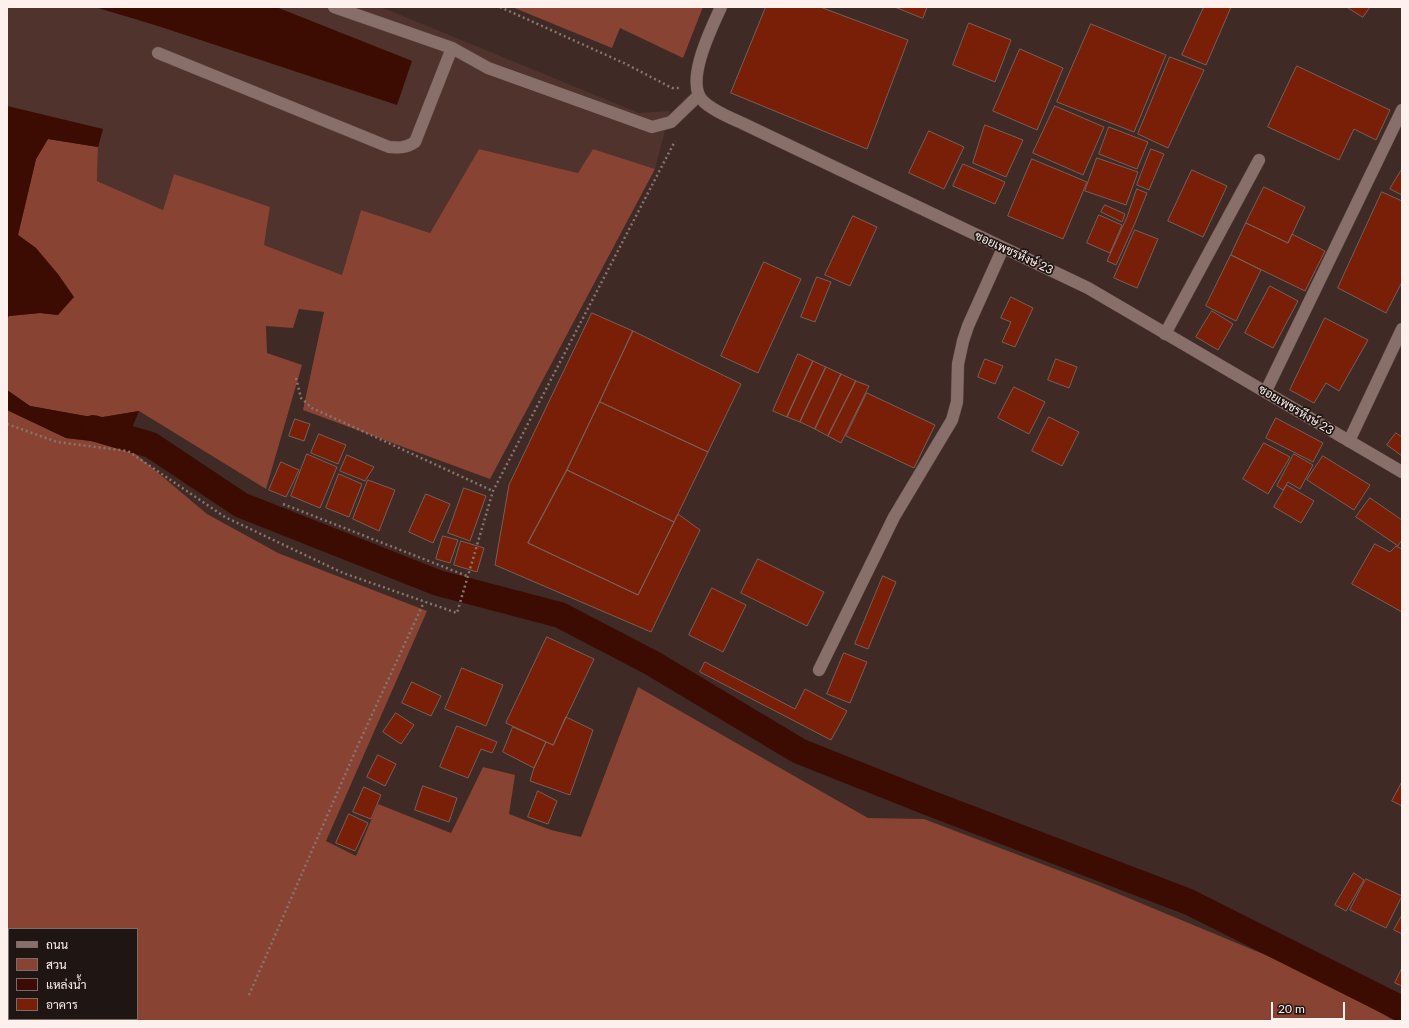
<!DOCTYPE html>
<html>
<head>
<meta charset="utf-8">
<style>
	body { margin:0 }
	#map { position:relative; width:1409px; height:1028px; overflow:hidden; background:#3f2a25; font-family:Lato,Sarabun,sans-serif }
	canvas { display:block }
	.frame { position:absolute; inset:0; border:8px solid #fef0ec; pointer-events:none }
	.legend { position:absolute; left:8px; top:928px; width:130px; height:92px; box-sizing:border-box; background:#1f1513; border:1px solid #786d6a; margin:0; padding:5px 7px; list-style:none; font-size:12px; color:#fef0ec }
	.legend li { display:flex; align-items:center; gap:8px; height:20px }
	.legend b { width:20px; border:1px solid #786d6a }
	.scale { position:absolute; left:1271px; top:1002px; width:74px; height:18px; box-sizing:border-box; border:2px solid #fef0ec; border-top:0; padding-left:5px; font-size:12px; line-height:14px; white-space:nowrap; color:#fef0ec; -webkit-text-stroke:3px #1f1513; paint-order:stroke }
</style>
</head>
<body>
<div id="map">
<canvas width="1409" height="1028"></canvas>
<div class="frame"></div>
<ul class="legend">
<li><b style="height:5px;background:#896f69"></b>ถนน</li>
<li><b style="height:11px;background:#894332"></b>สวน</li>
<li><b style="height:11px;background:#3c0c03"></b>แหล่งน้ำ</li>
<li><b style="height:11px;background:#7a1f07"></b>อาคาร</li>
</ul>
<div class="scale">20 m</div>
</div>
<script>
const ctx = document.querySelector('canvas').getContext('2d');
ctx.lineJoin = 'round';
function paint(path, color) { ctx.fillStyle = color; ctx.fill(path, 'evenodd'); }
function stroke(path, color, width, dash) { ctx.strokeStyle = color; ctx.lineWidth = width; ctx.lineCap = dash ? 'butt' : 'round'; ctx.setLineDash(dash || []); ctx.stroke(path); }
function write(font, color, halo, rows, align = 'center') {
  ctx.font = font + ' Lato,Sarabun,sans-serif'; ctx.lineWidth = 3.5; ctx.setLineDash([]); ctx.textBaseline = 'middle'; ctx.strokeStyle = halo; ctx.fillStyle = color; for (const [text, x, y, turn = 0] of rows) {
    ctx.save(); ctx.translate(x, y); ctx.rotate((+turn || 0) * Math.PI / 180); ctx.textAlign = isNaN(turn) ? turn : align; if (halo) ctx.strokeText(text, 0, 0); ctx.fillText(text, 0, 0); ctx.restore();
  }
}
const built = new Path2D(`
	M7,7H95L155,25L412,61L276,7H381L639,113L670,111L655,169L593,149L578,173L479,149L430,233L361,210L342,275L264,245L270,208L174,174L163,210L97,181L98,147L102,129L7,106Z`);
const green = new Path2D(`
	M512,7H703L683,58L620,28L612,48Z
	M48,139L98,147L97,181L163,210L174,174L270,207L264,245L342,275L361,210L430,233L479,149L578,173L593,149L655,169L490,479L303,410L324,312L299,309L293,328L266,326L267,353L302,365L266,489L139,411L97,418L30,406L7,390V319L9,316L40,313L58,315L36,248L18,235L36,159Z
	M7,410L66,438L125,445L207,514L278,553L427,611L326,841L356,856L378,804L451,833L483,767L515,775L509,814L551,830L581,837L638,687L868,818L924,819L1097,885L1316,976L1395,1021H7ZM9,929H137V1019H9Z`);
const water = new Path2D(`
	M95,7H276L412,61L397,105L155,25Z
	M7,106L103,129L98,147L48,139L36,159L18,235L36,248L58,274L74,297L58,315L40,313L9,316L7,319Z
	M7,390L30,406L97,418L139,411L125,445L66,438L7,410Z`);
const canal = new Path2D(`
	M93,428L151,445L241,505L438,583L560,615L652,663L799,751L927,802L1189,902L1402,1009`);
const building = new Path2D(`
	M766,7H820L908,40L867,149L731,93Z
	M895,7H927L923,18Z
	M1204,7H1231L1206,65L1182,55Z
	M1347,7H1370L1363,17Z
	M969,23L1011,40L995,82L953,65Z
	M1091,24L1166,55L1134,132L1057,102Z
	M1020,49L1063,68L1037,130L993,111Z
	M1170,57L1204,70L1168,148L1138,134Z
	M1297,66L1390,110L1376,140L1354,129L1339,160L1268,127Z
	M1055,106L1104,127L1083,175L1033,153Z
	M985,125L1023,140L1006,177L973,163Z
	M1109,127L1148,142L1137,169L1099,154Z
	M929,131L964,147L944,189L909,173Z
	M1151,149L1164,154L1149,190L1137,185Z
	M1097,158L1138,172L1126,205L1085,191Z
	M1032,159L1087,182L1063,239L1008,216Z
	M963,164L1005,182L995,204L953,186Z
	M1402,169V195L1390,189Z
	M1192,170L1227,186L1203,237L1168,221Z
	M1264,187L1305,207L1288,243L1246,223Z
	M1137,189L1147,193L1135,223L1116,265L1107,261L1127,217Z
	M1382,192L1402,201V282L1386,313L1338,288Z
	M1105,205L1125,214L1122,222L1101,212Z
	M1099,215L1122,225L1110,253L1087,243Z
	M853,216L877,227L850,286L825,275Z
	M1246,223L1288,243L1292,234L1325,251L1305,291L1231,255Z
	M1135,230L1158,239L1137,288L1114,278Z
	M1231,255L1261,270L1236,321L1206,306Z
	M764,262L801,279L758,373L721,356Z
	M817,277L831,282L815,322L801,317Z
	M1270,286L1298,301L1273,348L1245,333Z
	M1011,297L1033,308L1015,347L1002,342L1011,322L1001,318Z
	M1212,311L1233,324L1218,350L1196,337Z
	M592,313L633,331L567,470L528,543L638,595L678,514L700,530L651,632L495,565L509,485Z
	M1325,318L1368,340L1339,391L1326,383L1314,403L1290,390Z
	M633,331L741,384L708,452L600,402Z
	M798,354L813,361L787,417L773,411Z
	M985,359L1003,366L995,384L978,377Z
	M1056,359L1077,367L1069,388L1048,380Z
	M813,361L826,367L800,422L787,417Z
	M826,367L841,374L815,429L800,422Z
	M841,374L856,381L828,436L815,429Z
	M856,381L869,386L841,443L828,436Z
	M1014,387L1045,402L1029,434L998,418Z
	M867,393L935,425L914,468L846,436Z
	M600,402L708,452L674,522L567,470Z
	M1049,417L1079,432L1062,466L1032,451Z
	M1276,418L1323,443L1313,462L1266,438Z
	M295,419L310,424L304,441L289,436Z
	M1396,433L1402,437V456L1387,445Z
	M319,434L346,445L338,464L311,453Z
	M1264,443L1290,457L1268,494L1243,479Z
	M307,454L337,467L320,508L291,496Z
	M1294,454L1313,465L1300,489L1288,482L1283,490L1277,486Z
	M347,455L374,467L365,481L340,471Z
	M1323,456L1370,485L1354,510L1307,480Z
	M281,462L299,470L286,497L269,490Z
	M567,470L674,522L638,595L528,543Z
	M339,474L362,484L349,517L326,508Z
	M368,480L395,490L379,531L353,519Z
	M1287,485L1314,501L1301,523L1274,507Z
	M464,488L486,496L470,541L448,533Z
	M426,494L450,504L433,543L409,532Z
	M1370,498L1402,520V540L1398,546L1356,517Z
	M443,536L458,540L450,563L436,559Z
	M461,541L484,548L477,572L454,565Z
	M1375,544L1390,552L1396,546L1402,549V612L1352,584Z
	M758,559L824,592L807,626L741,593Z
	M883,576L896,582L868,649L855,644Z
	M712,588L746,605L723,652L689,635Z
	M547,637L594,659L553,745L506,723Z
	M844,653L867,662L850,703L827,694Z
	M705,662L795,709L805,689L847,711L831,740L700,672Z
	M462,668L503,685L486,726L445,709Z
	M412,682L441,696L431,716L402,703Z
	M396,713L414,725L401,744L383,732Z
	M566,717L593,730L570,795L530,781L534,768L546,742L553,745Z
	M457,726L497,742L492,753L481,749L468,778L440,767Z
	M513,727L546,742L534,768L503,752Z
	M378,755L396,764L385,786L367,777Z
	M1402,782V806L1392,801Z
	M423,786L457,798L449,822L415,810Z
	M364,787L381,795L371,819L353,812Z
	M538,791L557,801L548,824L528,817Z
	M349,814L368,823L355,851L336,843Z
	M1354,873L1364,880L1346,911L1335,905Z
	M1366,879L1402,896L1386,928L1350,910Z
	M1402,915V934L1394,930Z
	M1402,968V986L1395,983Z`);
const path = new Path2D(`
	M500,7L626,64L672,88H679
	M296,378L301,398L312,408L493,491
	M7,424L57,442L128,451L225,517L343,573L457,613L493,491L675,141
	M283,504L467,576
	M249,995L358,745L424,602`);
const lane = new Path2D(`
	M334,7L452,48L488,68L652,127L671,122L698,96
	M158,53L389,147C399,148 406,148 415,142L452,48
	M1165,334L1259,160
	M1349,441L1402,329
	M819,670L894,517L952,420L957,402L958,364L963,341L968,326L1003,248`);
const street = new Path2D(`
	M721,7C712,27 683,84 704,102C715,112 731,118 744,124L1088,288L1402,472
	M1266,391L1402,110`);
const streetNames = [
	["ซอยเพชรหึงษ์ 23",1014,253,25],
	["ซอยเพชรหึงษ์ 23",1296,410,31]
];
paint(built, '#4f332c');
paint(green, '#894332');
paint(water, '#3c0c03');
stroke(canal, '#3c0c03', 26);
paint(building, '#7a1f07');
stroke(building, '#785f59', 1);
stroke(lane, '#594743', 13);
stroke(street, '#594743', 13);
stroke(path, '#877570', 2.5, [2, 3]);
stroke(lane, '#896f69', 12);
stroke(street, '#896f69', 12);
write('12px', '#fef0ec', '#1f1513', streetNames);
</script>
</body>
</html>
